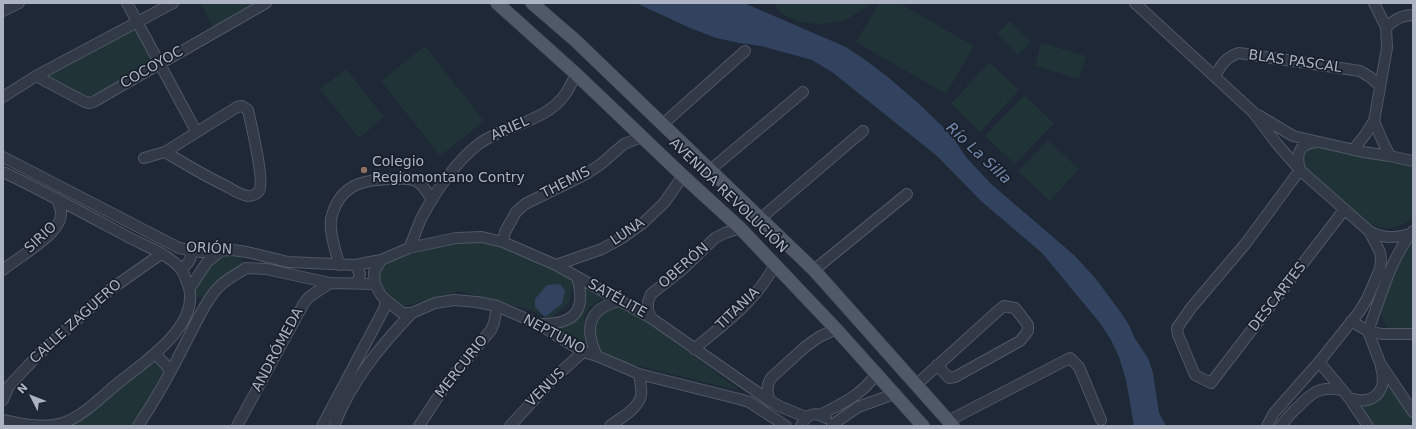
<!DOCTYPE html>
<html>
<head>
<meta charset="utf-8">
<style>
	body { margin:0 }
	#map { position:relative; width:1416px; height:429px; overflow:hidden; background:#1f2836; font-family:"DejaVu Sans",sans-serif }
	canvas { display:block }
	.frame { position:absolute; inset:0; border:4px solid #acb4c4; pointer-events:none }
	.north { position:absolute; left:12px; top:377px; width:40px; height:40px; -webkit-text-stroke:3px #181f2b; paint-order:stroke; rotate:312deg; font-size:11px; font-weight:700; line-height:16px; text-align:center; color:#acb4c4 }
	.north::after { content:''; display:block; margin:auto; width:14px; height:18px; background:#acb4c4; clip-path:polygon(50% 0,100% 100%,50% 72%,0 100%) }
</style>
</head>
<body>
<div id="map">
<canvas width="1416" height="429"></canvas>
<div class="frame"></div>
<div class="north">N</div>
</div>
<script>
const ctx = document.querySelector('canvas').getContext('2d');
ctx.lineJoin = 'round';
function paint(path, color) { ctx.fillStyle = color; ctx.fill(path, 'evenodd'); }
function stroke(path, color, width, dash) { ctx.strokeStyle = color; ctx.lineWidth = width; ctx.lineCap = dash ? 'butt' : 'round'; ctx.setLineDash(dash || []); ctx.stroke(path); }
function write(font, color, halo, rows, align = 'center') {
  ctx.font = font + ' "DejaVu Sans",sans-serif'; ctx.lineWidth = 3.5; ctx.setLineDash([]); ctx.textBaseline = 'middle'; ctx.strokeStyle = halo; ctx.fillStyle = color; for (const [text, x, y, turn = 0] of rows) {
    ctx.save(); ctx.translate(x, y); ctx.rotate((+turn || 0) * Math.PI / 180); ctx.textAlign = isNaN(turn) ? turn : align; if (halo) ctx.strokeText(text, 0, 0); ctx.fillText(text, 0, 0); ctx.restore();
  }
}
const green = new Path2D(`
	M200,3H266L216,32Z
	M774,3H869L870,5L844,21L817,24L798,22L781,13Z
	M879,3H899L974,46L946,94L856,42Z
	M1010,21L1031,42L1018,55L997,34Z
	M137,22L159,64L90,103L36,76Z
	M1041,43L1086,56L1079,79L1035,66Z
	M425,46L484,121L440,156L381,81Z
	M989,62L1019,90L980,132L951,104Z
	M346,69L384,117L359,138L320,89Z
	M1024,95L1054,123L1015,164L985,136Z
	M1048,140L1079,169L1050,201L1018,171Z
	M1318,145L1408,164L1413,167V217C1398,232 1379,230 1362,220L1306,168C1302,157 1305,148 1318,145Z
	M1413,237V333L1393,332C1383,324 1380,317 1382,305L1403,253Z
	M468,238L495,243L573,275L570,302L550,319L531,310L459,291L402,307L379,283V271L391,260Z
	M225,256L239,257L244,262L242,266C228,273 211,282 205,297C199,298 197,297 193,294C195,277 208,260 225,256Z
	M577,281L605,296L589,308L584,316L586,346L551,325L563,321L576,307Z
	M619,303L647,322L741,391L593,355L590,319Z
	M149,363C157,363 162,365 162,373L133,426H66Z
	M1388,382L1413,420V426H1373L1359,406C1376,402 1379,397 1388,382Z`);
const water = new Path2D(`
	M636,3H744L846,47L864,59L889,78L917,102L944,128L954,139L966,157L990,183L1074,255L1096,279L1122,314L1130,327L1134,337L1148,358L1153,373L1159,413L1166,426H1134L1126,380L1119,357L1111,340L1100,323L1042,253L981,201L937,156L832,72L812,60L761,46L739,43L716,38L690,28Z
	M560,284L565,291L562,304L545,317L535,307V299L547,285Z`);
const minor = new Path2D(`
	M127,3L196,131
	M1135,3L1253,112L1277,144L1300,170L1369,231L1380,252L1381,259L1380,269L1367,299L1359,312L1319,362L1274,413L1267,426
	M3,11L19,3
	M1386,27C1395,20 1401,15 1413,15
	M36,76L85,102L90,103L95,101L266,3
	M1215,76C1221,65 1226,57 1239,53L1360,71L1370,77L1380,86
	M3,97L36,76L173,3
	M1258,115L1293,136L1363,152L1390,156L1413,161
	M1374,121L1382,140L1390,156
	M663,124L745,51
	M1316,142C1298,144 1296,155 1300,170L1246,243L1191,308L1177,328L1178,335L1195,375L1211,383L1344,210
	M1353,150L1365,135L1374,121L1387,48L1386,27L1374,3
	M3,157L179,248L201,252L232,250L247,252L288,262L355,265L381,260L409,248L456,238L482,237L503,242L556,265L651,318L770,401L781,407L806,417
	M144,158L165,152L237,107L242,106L248,110C251,124 265,181 259,191C257,194 252,196 248,196C240,195 233,190 226,186C205,176 185,164 165,152
	M710,170L803,92
	M3,172C47,193 89,216 132,239C148,247 169,255 181,269C183,272 185,276 186,280C207,322 144,362 117,384C100,398 83,416 63,423C44,429 22,424 3,420
	M760,219L863,131
	M1369,231C1383,239 1395,238 1410,234
	M1413,231C1390,259 1381,297 1368,331L1380,363L1413,412
	M503,242L505,232L516,212L525,204L586,174L601,164L624,144L642,137
	M409,248C414,238 417,227 422,217C435,192 457,160 480,143C507,124 547,122 566,93C570,87 573,80 576,74
	M381,260L374,272L375,284L381,295L386,300L402,313H412L435,303L454,300L477,302L497,306L538,324L583,352L597,356L639,374L739,399L749,402L786,426
	M339,265C336,251 329,233 331,219C339,184 364,179 395,179C403,179 412,177 419,183C424,186 428,194 432,200
	M355,265L360,274L357,283
	M556,265L602,249L622,238L643,223L664,203L683,176
	M246,268L266,269L330,283L375,284
	M181,269C188,264 193,259 190,250
	M3,270C18,257 62,234 61,213C61,208 58,202 56,198
	M814,270L907,194
	M190,288L207,262L222,250
	M651,318L648,310V302L651,294L683,269L715,238L725,233L740,228
	M1351,321L1368,331L1382,334H1413
	M538,324C574,325 587,312 577,277
	M694,349C724,324 758,300 775,264
	M155,354L166,365L170,372
	M597,356C584,328 588,308 620,301
	M1319,362L1349,398L1368,426
	M916,385L1000,309L1004,306L1015,308L1028,325V331L1020,341L955,377L949,378L937,365
	M1349,398C1373,406 1388,392 1381,367
	M3,400L9,386L37,356L111,289L161,254
	M770,401C767,392 766,386 771,378L805,347L819,337L836,329
	M820,415C843,403 862,395 877,373
	M948,421L1070,358L1079,367L1101,420
	M832,425L858,407L894,394
	M138,426C156,399 172,370 187,340C196,323 204,304 216,290C224,280 236,275 246,268
	M237,426L304,303L309,297L330,283
	M322,426L384,309L386,300
	M334,426C351,382 380,346 412,313
	M419,426L447,383L491,330L494,323L497,306
	M510,426L554,378L583,352
	M610,426C620,418 638,409 641,396C642,389 640,380 639,374
	M801,426C806,414 815,411 826,418
	M1281,426C1286,419 1291,413 1298,407C1312,392 1320,386 1342,390`);
const major = new Path2D(`
	M497,3L576,74L683,176L740,228L836,329L923,426
	M532,3L576,41L814,270L953,426`);
const markers = [
	[364,170,4,"#8d6e63"]
];
const streetNames = [
	["BLAS PASCAL",1295,62,8],
	["COCOYOC",152,68,-30],
	["ARIEL",510,129,-24],
	["THEMIS",566,183,-27],
	["AVENIDA REVOLUCIÓN",728,196,44],
	["LUNA",628,232,-34],
	["SIRIO",41,238,-43],
	["ORIÓN",209,249,3],
	["OBERÓN",684,266,-41],
	["DESCARTES",1278,297,-52],
	["SATÉLITE",617,299,29],
	["TITANIA",738,309,-44],
	["CALLE ZAGUERO",76,322,-42],
	["NEPTUNO",554,335,28],
	["ANDRÓMEDA",278,350,-62],
	["MERCURIO",462,367,-52],
	["VENUS",546,388,-45]
];
const poiNames = [
	["Colegio",372,162],
	["Regiomontano Contry",372,178]
];
const waterNames = [
	["Río La Silla",978,154,43]
];
paint(green, '#203437');
paint(water, '#31435e');
stroke(minor, '#505765', 12);
stroke(major, '#3c4350', 14);
stroke(minor, '#323a47', 10);
stroke(major, '#505967', 13);
for (const [x, y, r, color] of markers) { const dot = new Path2D(); dot.arc(x, y, r, 0, 2 * Math.PI); ctx.fillStyle = color; ctx.fill(dot); stroke(dot, '#181f2b', 1.5); }
write('14px', '#acb4c4', '#181f2b', streetNames);
write('14px', '#acb4c4', '#181f2b', poiNames, 'left');
write('italic 15px', '#738aad', '#181f2b', waterNames);
</script>
</body>
</html>
